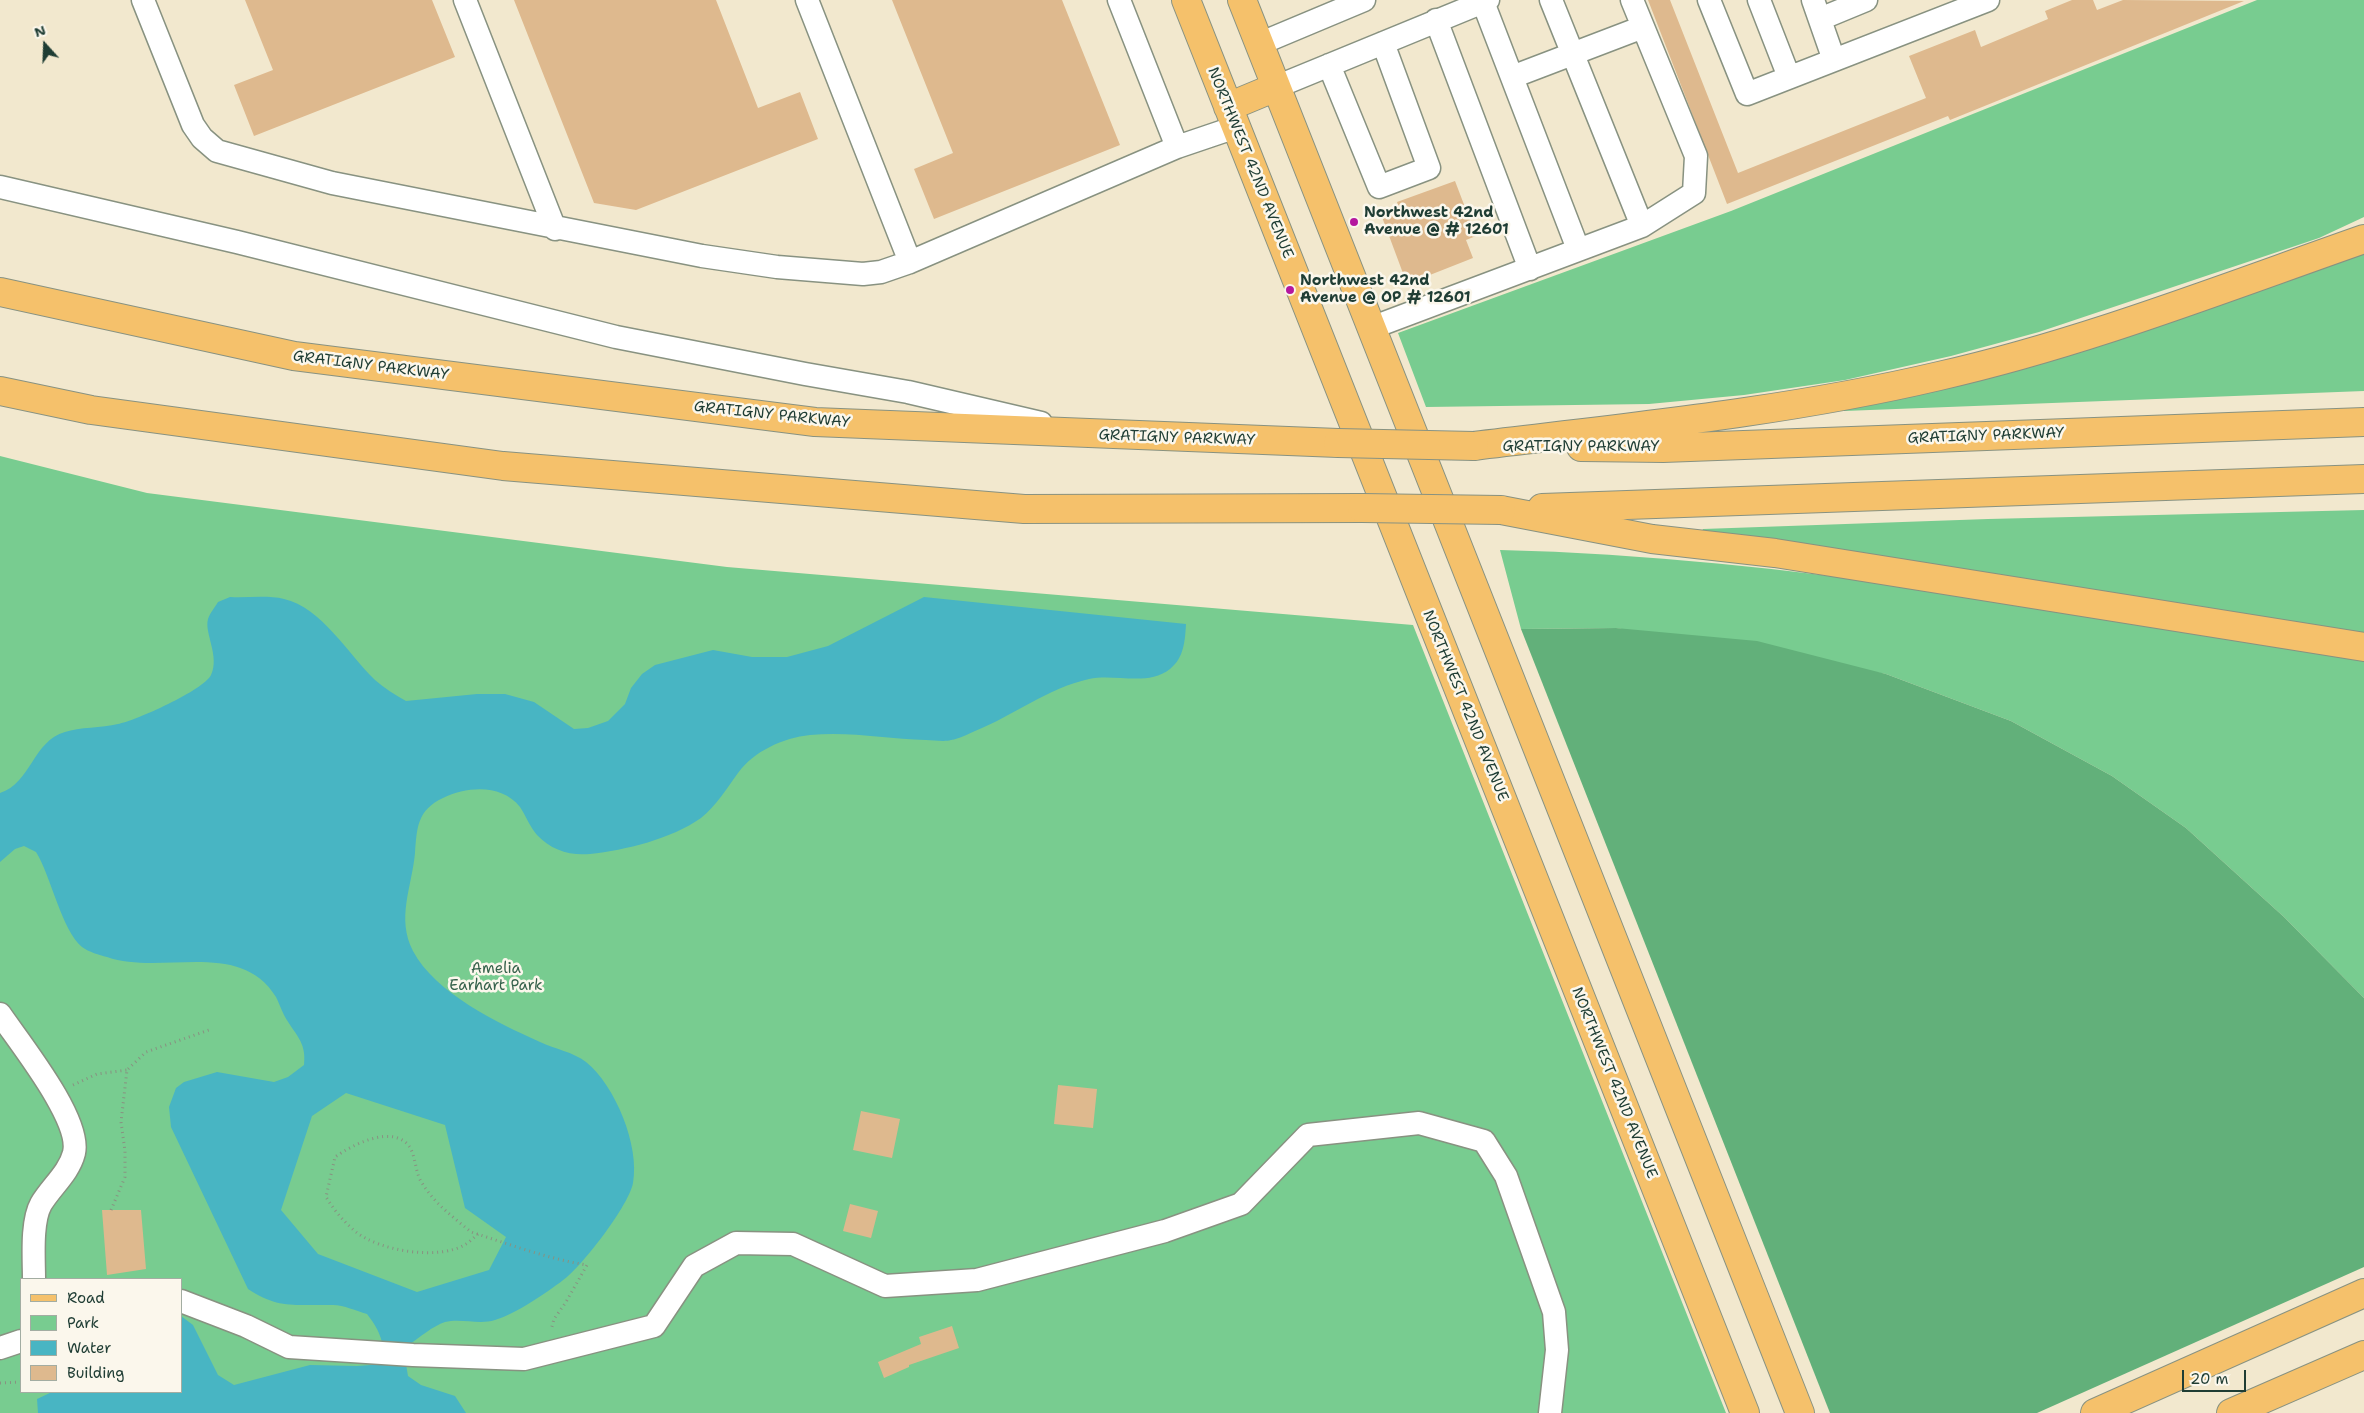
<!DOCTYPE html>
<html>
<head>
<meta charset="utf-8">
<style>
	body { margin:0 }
	#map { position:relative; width:2364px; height:1413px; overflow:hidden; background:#f2e8ce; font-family:"Shantell Sans",sans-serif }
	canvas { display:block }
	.legend { position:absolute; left:20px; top:1278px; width:162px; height:115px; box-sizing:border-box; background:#fbf7ec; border:1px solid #a3ada2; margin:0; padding:6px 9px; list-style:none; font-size:15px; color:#1f3d34 }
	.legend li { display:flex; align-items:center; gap:10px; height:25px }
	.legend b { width:25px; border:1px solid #a3ada2 }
	.north { position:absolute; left:20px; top:20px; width:50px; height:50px; -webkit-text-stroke:4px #fbf7ec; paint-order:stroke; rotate:340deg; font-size:14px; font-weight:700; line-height:20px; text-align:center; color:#1f3d34 }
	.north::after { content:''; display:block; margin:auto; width:18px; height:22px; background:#1f3d34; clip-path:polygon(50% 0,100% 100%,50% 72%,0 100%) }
	.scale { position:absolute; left:2182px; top:1370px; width:64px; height:22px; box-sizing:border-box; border:2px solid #1f3d34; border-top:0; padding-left:6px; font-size:15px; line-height:18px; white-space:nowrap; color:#1f3d34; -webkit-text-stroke:4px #fbf7ec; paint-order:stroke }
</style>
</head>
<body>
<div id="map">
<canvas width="2364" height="1413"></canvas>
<ul class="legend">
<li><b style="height:6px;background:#f5c16b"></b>Road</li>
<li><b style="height:14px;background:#78cc90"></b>Park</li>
<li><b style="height:14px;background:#48b5c3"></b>Water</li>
<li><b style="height:14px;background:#deb98e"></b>Building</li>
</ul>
<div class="north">N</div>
<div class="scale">20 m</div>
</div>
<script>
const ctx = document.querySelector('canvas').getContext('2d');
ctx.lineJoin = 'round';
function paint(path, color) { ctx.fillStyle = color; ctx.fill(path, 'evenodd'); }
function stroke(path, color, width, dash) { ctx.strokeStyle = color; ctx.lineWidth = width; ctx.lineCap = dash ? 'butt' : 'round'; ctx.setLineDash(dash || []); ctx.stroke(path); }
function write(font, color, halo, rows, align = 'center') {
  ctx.font = font + ' "Shantell Sans",sans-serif'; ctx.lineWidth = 5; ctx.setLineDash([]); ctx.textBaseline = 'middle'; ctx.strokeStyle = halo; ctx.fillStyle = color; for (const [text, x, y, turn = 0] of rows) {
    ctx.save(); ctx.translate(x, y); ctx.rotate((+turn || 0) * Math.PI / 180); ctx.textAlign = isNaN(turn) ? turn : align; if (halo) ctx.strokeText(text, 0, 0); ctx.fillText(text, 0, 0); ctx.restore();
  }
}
const green = new Path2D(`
	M2257,0H2364V217L2319,238L2039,332L1951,356L1845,380L1744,395L1649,404L1426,407L1398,333L1731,211Z
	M2364,248V391L1844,411L1842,404Z
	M0,456L147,493L727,567L1413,625L1726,1413H0ZM21,1279H181V1392H21Z
	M2364,510V635L1700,535L1703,529L1988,519Z
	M1500,550C1791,557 2077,613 2364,658V998L2284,917L2186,828L2112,776L2011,721L1886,674L1616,628L1521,629Z`);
const forest = new Path2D(`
	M1616,628L1757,641L1886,674L2011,721L2112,776L2186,828L2284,917L2364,998V1267L2037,1413H1830L1521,629Z`);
const water = new Path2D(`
	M230,597C247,598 268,595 284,599C321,607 349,655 375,680C384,688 395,695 406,701L477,694H505L534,702L574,729L588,728L608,721L625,704L631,688L642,674L655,665L713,650L752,657H787L828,646L924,597L1186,624C1185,641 1184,658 1170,669C1147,687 1115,673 1089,679C1048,688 1013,716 975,731C968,734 959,739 951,740C944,742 934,740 926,740C887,739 849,731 810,735C783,738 754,751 738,773C727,788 716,806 701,818C671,839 626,850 590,854C570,856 551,850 537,835C530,827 526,816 520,807C502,784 468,786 443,798C417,810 417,828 415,853C412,887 396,918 413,951C435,993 498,1023 540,1042C555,1049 573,1052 586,1062C615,1085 640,1146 633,1183C629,1205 585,1262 567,1277C551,1290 514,1315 495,1320C479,1325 461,1318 445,1322C433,1326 420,1337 410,1344L406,1364L408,1376L421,1385L455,1396L466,1413H38L37,1399L52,1392H181V1316L193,1325L218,1375L234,1385L310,1365L357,1366L371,1365L381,1361C387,1343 377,1327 367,1314C356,1311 344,1305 333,1305C298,1304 279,1310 248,1289L171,1127L169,1107L176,1088L184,1082L217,1072L274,1082L288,1077L304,1065C307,1041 294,1034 284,1015C281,1009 279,1003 276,997C240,938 161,976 107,957C99,955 89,952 82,947C62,931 51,876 36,852L24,846L15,849L0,862V793C31,783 33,741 65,732C79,727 102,728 118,724C135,721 204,690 211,675C220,656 204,633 208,619C210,613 215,607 218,602ZM346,1093L445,1125L465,1208L506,1237L489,1270L417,1292L318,1254L281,1210L312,1116Z`);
const building = new Path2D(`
	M245,0H432L455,57L254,136L234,85L273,70Z
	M514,0H716L758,108L800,92L818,139L636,210L594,203Z
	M892,0H1062L1120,145L934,219L914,169L953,153Z
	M1648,0H1670L1738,173L1926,98L1909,56L1975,30L1981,47L2048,19L2045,11L2072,0H2093L2097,10L2123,0L2244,1L1950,120L1948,116L1727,204Z
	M1455,181L1476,236L1466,240L1473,258L1407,284L1382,217L1400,210L1397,202Z
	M1058,1085L1097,1089L1093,1128L1054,1124Z
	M861,1111L900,1119L892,1158L853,1150Z
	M850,1204L878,1211L871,1238L843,1231Z
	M102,1210H141L146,1269L107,1275Z
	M952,1326L959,1348L909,1365V1367L884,1378L878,1362L921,1344L919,1337Z`);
const path = new Path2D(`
	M73,1085L97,1074L127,1070
	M111,1210L125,1177V1151L121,1122L127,1070L146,1052L209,1030
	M478,1234C474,1237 470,1242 466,1244C439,1261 380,1251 356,1232C344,1222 334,1210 326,1197L335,1157C352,1145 392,1124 409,1146C416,1156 415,1173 422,1183C434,1203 453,1217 471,1232C509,1244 548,1259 587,1265L566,1302L554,1319L551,1330
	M0,1383L21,1382`);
const minor = new Path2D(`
	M143,0L193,125L202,138L217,151L332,183L702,256L777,267L863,274L881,272L910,262L1177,147L1236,127
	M465,0L555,229
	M807,0L910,262
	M1119,0L1177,147
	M1551,0L1642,226
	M1709,0L1747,94L1988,0
	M1759,0L1789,77
	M1813,0L1834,60
	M1483,2L1578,249
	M1820,19L1866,0
	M1436,20L1530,269
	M1259,44L1364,0
	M1329,65L1379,187L1429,168L1383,43
	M1512,77L1643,27
	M1276,87L1488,0
	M0,187L237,242L616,337L805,374L908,392L1041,423
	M1371,328L1642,226L1694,193L1696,156L1632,0
	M0,1014C19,1042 82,1120 74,1153C69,1173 51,1187 41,1204C31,1222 34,1259 34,1279
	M181,1301L246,1326L289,1347L413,1355L524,1359L654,1326L694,1266L736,1243L793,1244L885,1286L977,1280L1165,1231L1241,1204L1308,1135L1419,1123L1484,1141L1506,1176L1554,1312L1557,1350L1550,1413
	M0,1348L21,1341`);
const major = new Path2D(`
	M1186,0L1745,1413
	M1242,0L1800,1413
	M1228,107L1276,87
	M2095,1413L2364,1293
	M2231,1413L2364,1355`);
const highway = new Path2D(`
	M0,292L294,356L815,422L1338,443
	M0,391L91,410L503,466L1024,509L1362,508
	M1474,446C1630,427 1786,412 1939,376C2084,343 2224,288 2364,239
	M1581,447L1663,448L2364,422
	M1542,508L2364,479
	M1501,510L1652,539L1775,553L2364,647`);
const highwayBridge = new Path2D(`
	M1338,443L1474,446
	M1362,508L1501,510`);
const markers = [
	[1354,222,5,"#b5179e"],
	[1290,290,5,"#b5179e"]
];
const streetNames = [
	["NORTHWEST 42ND AVENUE",1250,163,68],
	["GRATIGNY PARKWAY",371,366,7],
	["GRATIGNY PARKWAY",772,415,6],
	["GRATIGNY PARKWAY",1986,436,-2],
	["GRATIGNY PARKWAY",1177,438,2],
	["GRATIGNY PARKWAY",1581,447],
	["NORTHWEST 42ND AVENUE",1465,706,68],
	["NORTHWEST 42ND AVENUE",1614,1083,68]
];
const poiNames = [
	["Northwest 42nd",1364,213],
	["Avenue @ # 12601",1364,230],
	["Northwest 42nd",1300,281],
	["Avenue @ OP # 12601",1300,298]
];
const parkNames = [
	["Amelia",496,969],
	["Earhart Park",496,986]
];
paint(green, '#78cc90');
paint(forest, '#62b07a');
paint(water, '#48b5c3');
paint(building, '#deb98e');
stroke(minor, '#889281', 25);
stroke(major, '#889281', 30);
stroke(highway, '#889281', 30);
stroke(path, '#889281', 3, [1, 4]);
stroke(minor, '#fff', 22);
stroke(major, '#f5c16b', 28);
stroke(highway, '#f5c16b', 28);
stroke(highwayBridge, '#889281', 30, []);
stroke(highwayBridge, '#f5c16b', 28);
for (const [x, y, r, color] of markers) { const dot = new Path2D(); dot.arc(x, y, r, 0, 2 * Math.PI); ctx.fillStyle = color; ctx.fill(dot); stroke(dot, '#fbf7ec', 2); }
write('15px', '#1f3d34', '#fbf7ec', streetNames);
write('bold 15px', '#1f3d34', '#fbf7ec', poiNames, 'left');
write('15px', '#35614b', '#fbf7ec', parkNames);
</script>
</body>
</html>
